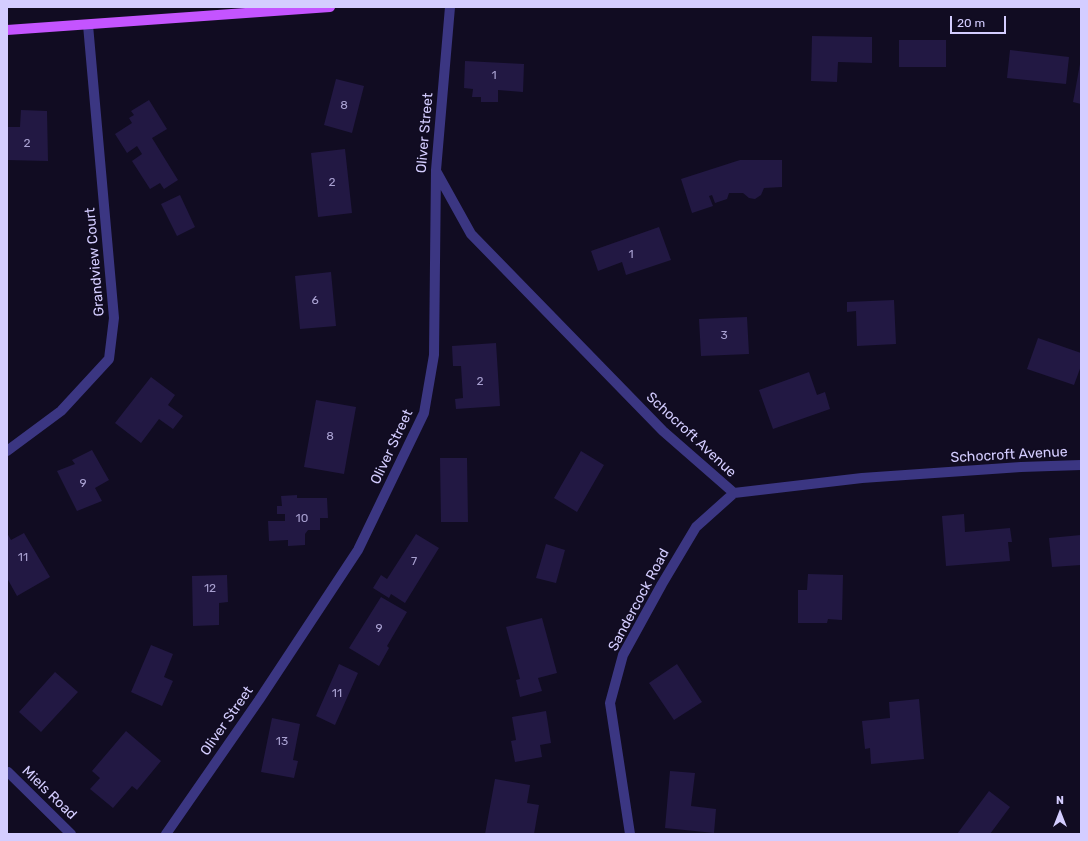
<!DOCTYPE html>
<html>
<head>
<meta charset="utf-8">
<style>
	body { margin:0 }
	#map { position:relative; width:1088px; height:841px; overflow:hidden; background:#110c22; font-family:Rubik,sans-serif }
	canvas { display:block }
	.frame { position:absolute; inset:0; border:8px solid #d4cdff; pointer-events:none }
	.north { position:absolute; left:1040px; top:793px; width:40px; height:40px; -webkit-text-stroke:3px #110c22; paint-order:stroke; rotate:0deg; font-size:11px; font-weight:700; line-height:16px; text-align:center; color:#d4cdff }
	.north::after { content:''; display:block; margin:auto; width:14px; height:18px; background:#d4cdff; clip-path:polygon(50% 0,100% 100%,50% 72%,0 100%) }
	.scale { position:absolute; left:950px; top:16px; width:56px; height:18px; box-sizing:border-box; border:2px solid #d4cdff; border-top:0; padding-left:5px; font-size:12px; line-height:14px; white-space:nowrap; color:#d4cdff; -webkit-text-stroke:3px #110c22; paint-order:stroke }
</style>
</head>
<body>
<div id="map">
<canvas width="1088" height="841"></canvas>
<div class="frame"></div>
<div class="north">N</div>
<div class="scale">20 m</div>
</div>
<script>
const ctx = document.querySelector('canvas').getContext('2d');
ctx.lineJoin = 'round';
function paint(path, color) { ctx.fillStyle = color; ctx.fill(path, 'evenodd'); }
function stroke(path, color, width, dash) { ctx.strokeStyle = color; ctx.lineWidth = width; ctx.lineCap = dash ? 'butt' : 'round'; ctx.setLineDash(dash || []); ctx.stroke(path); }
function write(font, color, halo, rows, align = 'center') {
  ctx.font = font + ' Rubik,sans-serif'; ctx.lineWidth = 3; ctx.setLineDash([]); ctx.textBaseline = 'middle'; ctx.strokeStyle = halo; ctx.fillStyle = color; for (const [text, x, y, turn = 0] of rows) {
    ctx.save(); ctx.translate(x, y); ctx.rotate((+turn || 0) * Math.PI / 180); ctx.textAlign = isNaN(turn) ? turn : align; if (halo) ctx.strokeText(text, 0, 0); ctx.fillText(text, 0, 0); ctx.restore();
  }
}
const building = new Path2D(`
	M812,36L872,37V63L838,62L837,82L811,81Z
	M899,40H946V67H899Z
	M1010,50L1069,57L1066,84L1007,78Z
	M465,61L524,64L523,92L498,90V102H481V97H472L473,89L464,88Z
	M1080,64H1081V104L1073,102Z
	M336,79L364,86L352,133L324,125Z
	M149,100L167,129L152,138L178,180L164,189L160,183L150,189L132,161L142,154L137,146L127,153L115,134L132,123L129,118L134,115L131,111Z
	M21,110L47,111L48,161L7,160V127H20Z
	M345,149L352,213L318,217L311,153Z
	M740,160H782V187L764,188L761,195L755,199L749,198L743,193H729L727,199L715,203L712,195L709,196L713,206L692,213L681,179Z
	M180,195L195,227L177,236L161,204Z
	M659,227L671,260L626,275L622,262L598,271L591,251Z
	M331,272L336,326L300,329L295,276Z
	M894,300L896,344L857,346L856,311L847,312V302Z
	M747,317L749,354L701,356L699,319Z
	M1038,338L1081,353V366L1074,385L1027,369Z
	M496,343L500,406L456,409L455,399L463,398L461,366H453L452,346Z
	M809,372L817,395L825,392L830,409L773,429L759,390Z
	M151,377L175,395L168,405L183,416L173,429L159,419L141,443L115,423Z
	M316,400L356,407L344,474L304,467Z
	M92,450L109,480L95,488L102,501L77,511L57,471L75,464L72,460Z
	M581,451L604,465L577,512L554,498Z
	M440,458H467L468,522H441Z
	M297,495V498H327L328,518H320V530H308L305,534V545L288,546V540L269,541L268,521H285V514H277V506H282L281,496Z
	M964,514L965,532L1010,528L1012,542H1008L1010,561L946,566L942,516Z
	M7,533L11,540L24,533L50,577L17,596L7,578Z
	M416,534L439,548L405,603L391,594L389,598L373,588L381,575L387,579Z
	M1081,535V565L1052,567L1049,538Z
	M546,544L565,550L556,583L536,578Z
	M808,574L843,575L842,620L828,619L827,623H798V590H807Z
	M227,575L228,602L219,603V625L193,626L192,576Z
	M381,597L407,612L387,646L389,648L379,666L349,648Z
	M542,618L557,673L538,678L542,691L520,697L516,680L520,679L506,627Z
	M151,645L173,654L164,677L173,681L162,706L131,692Z
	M339,664L358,673L335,725L316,716Z
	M677,664L702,702L674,720L649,683Z
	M55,672L78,692L41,732L19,712Z
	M919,699L924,759L871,764L870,748L865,749L862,721L890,718L889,702Z
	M546,711L551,743L540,745L542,757L515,762L511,741L516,740L512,717Z
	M272,718L300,724L293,760L298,761L294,778L261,772Z
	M126,731L161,761L137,790L132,786L113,808L90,789L100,778L92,771Z
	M670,771L695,773L691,806L716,809L714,833L665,828Z
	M495,779L530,785L527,803L539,805L534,834H485Z
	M989,791L1010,807L990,834H957Z`);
const minor = new Path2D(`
	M436,171L471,234L663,431L734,493L862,478L1021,467L1081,465
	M7,451L61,411L109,359L114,318L88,25
	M8,772L71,834
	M166,834L259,700L358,550L424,413L434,355L436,170L450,7
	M630,834L610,703L623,655L662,584L696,527L734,493`);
const major = new Path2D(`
	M7,30L330,7`);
const numberNames = [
	["1",494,76],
	["8",344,106],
	["2",27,144],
	["2",332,183],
	["1",631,255],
	["6",315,301],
	["3",724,336],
	["2",480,382],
	["8",330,437],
	["9",83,484],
	["10",302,519],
	["11",23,558],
	["7",414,562],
	["12",210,589],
	["9",379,629],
	["11",337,694],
	["13",282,742]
];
const streetNames = [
	["Oliver Street",425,133,-85],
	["Grandview Court",95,262,-95],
	["Schocroft Avenue",691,435,43],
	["Oliver Street",392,447,-65],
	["Schocroft Avenue",1009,455,-3],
	["Sandercock Road",639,600,-62],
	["Oliver Street",227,721,-55],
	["Miels Road",49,793,44]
];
paint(building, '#221843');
stroke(minor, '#3b3682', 10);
stroke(major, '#c454ff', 10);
write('12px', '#a8a0d0', null, numberNames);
write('14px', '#d4cdff', '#110c22', streetNames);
</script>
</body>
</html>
